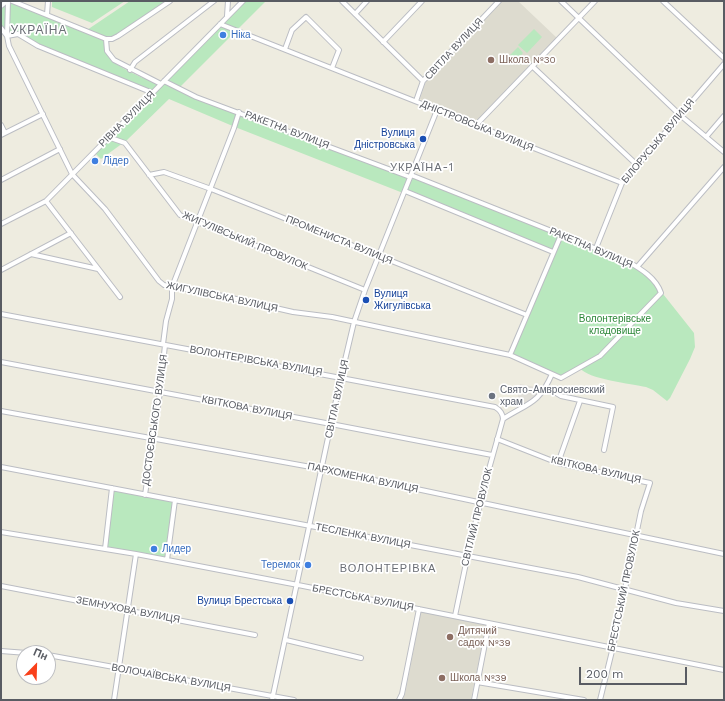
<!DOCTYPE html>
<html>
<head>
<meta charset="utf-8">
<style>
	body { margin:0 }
	#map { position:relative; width:725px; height:701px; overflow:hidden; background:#eeece0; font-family:"Work Sans",sans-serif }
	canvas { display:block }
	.frame { position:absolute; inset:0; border:2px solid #595c63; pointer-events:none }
	.north { position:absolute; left:16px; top:645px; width:40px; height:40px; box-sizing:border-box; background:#fff; border:1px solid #bdbec1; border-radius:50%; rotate:23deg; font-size:11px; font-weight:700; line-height:16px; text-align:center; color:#595c63 }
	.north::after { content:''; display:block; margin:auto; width:14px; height:18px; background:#f9401a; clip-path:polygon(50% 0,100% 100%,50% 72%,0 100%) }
	.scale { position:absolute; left:579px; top:667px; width:108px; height:18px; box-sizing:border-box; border:2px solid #595c63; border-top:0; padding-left:5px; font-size:12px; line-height:14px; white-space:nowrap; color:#595c63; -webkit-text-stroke:3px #fff; paint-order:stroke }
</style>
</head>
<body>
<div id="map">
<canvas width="725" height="701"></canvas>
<div class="frame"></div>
<div class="north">Пн</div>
<div class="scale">200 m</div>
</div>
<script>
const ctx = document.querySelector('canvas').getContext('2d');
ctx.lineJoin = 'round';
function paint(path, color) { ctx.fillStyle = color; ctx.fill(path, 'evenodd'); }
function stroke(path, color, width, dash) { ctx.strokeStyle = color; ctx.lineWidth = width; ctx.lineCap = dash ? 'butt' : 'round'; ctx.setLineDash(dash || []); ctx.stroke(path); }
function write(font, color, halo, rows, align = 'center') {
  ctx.font = font + ' "Work Sans",sans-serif'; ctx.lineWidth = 3.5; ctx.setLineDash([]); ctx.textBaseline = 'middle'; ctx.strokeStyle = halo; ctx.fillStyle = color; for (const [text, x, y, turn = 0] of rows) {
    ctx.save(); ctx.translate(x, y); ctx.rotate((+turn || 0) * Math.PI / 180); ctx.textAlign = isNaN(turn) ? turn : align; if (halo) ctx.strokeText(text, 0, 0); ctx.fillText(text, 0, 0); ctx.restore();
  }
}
const industrial = new Path2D(`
	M520,384L540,388L535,396L519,407H516Z`);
const education = new Path2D(`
	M502,1H518L557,38L476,122L420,99L426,81Z
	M421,612L486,625L471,700H402L405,694Z`);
const green = new Path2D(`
	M1,1H8L84,32L130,1H167L117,35L106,38C106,43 105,49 107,53C114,68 146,79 161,85L244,1H266L178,89L412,177L618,257L648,275L694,333L695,347L690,359L670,398L667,401L653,390L646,387C632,384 587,379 580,368L561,378L510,355L554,251L405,190L403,193L235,127L169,99L125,142L110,137L154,92L39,45L18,33L8,35L1,26Z
	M52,1H125L92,23L52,7Z
	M534,29L542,37L527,53L518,45Z
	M518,47L523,53L514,63L508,57Z
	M109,139L123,143L101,159L95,153Z
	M113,489L174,501L166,559L106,548Z`);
const minor = new Path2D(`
	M12,1L106,39H112L118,36L170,1
	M342,1L423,81
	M561,1L680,115L724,152
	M663,1L724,58
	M1,6L7,1
	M355,14L367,1
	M47,15L48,1
	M227,16L228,1
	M220,24L622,183
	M1,28L7,36L9,46L72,174L105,209L159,281L164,285L223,296L293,312L332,317L510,355L561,378L600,356L661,293C656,278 641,269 627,261L411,175
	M7,36L18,34L38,46L153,93
	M7,36L8,1
	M106,39L107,51L114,60L161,84
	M383,42L422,1
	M285,49L292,30L306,17L339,50L332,68
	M532,66L637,165
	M130,70L135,62L214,1
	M164,81L196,97L410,177
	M416,101L423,81L499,1
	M1,125L5,133
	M476,125L595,1
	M1,135L43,114
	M108,137L125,143L180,215L365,290
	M706,137L724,116
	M149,175L164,172L211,189L527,315
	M1,180L60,149
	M405,191L553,252
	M46,201L120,297
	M1,224L46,201L243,1
	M596,248L622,183L724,64
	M31,254L98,269
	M637,267L724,167
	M1,270L71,233
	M1,314L495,407C500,410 503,413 503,419C484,484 468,550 455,616
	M163,344L166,321L172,299V287L234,128L239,112
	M510,355L561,235
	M1,362L331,424L492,455
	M546,387L561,396L613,407L604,450
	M1,411L322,469L724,554
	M503,419C528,403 539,404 552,374
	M497,439L558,463L650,483L641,511L613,647L600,700
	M558,463L580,401
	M1,467L578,577L676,603L724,611
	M145,495L160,392L165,345
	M1,532L136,554L298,585L724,670
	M105,549L112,488
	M167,560L175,500
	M1,586L255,635
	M286,640L361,658
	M1,651L27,653
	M48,655L294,700
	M477,682L584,700
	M114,700L136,554
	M272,700L341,377L354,322L365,290L437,110
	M399,700L402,694L419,609
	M474,700L489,623`);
const markers = [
	[223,35,4,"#3f7fe0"],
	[491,60,4,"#8d6e63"],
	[423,139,4,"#1a4fb4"],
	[95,161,4,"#3f7fe0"],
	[366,300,4,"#1a4fb4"],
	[492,396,4,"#6b7280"],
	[154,549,4,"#3f7fe0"],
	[308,565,4,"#3f7fe0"],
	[290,601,4,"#1a4fb4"],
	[450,637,4,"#8d6e63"],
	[442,678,4,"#8d6e63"]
];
const shopNames = [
	["Ніка",231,35],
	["Лідер",103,161],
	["Лидер",162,549],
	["Теремок",300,565,"right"]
];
const streetNames = [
	["СВІТЛА ВУЛИЦЯ",454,49,-47],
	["РІВНА ВУЛИЦЯ",127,119,-45],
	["ДНІСТРОВСЬКА ВУЛИЦЯ",477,126,22],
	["РАКЕТНА ВУЛИЦЯ",287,130,21],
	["БІЛОРУСЬКА ВУЛИЦЯ",658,141,-50],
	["ПРОМЕНИСТА ВУЛИЦЯ",339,240,22],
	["ЖИГУЛІВСЬКИЙ ПРОВУЛОК",245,241,23],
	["РАКЕТНА ВУЛИЦЯ",591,248,23],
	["ЖИГУЛІВСЬКА ВУЛИЦЯ",222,297,12],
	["ВОЛОНТЕРІВСЬКА ВУЛИЦЯ",256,361,10],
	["СВІТЛА ВУЛИЦЯ",337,399,-78],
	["КВІТКОВА ВУЛИЦЯ",247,408,11],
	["ДОСТОЄВСЬКОГО ВУЛИЦЯ",155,420,-82],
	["КВІТКОВА ВУЛИЦЯ",596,470,13],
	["ПАРХОМЕНКА ВУЛИЦЯ",363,478,12],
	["СВІТЛИЙ ПРОВУЛОК",477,517,-76],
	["ТЕСЛЕНКА ВУЛИЦЯ",363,536,11],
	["БРЕСТСЬКИЙ ПРОВУЛОК",624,591,-78],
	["БРЕСТСЬКА ВУЛИЦЯ",363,598,11],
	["ЗЕМНУХОВА ВУЛИЦЯ",128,610,11],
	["ВОЛОЧАЇВСЬКА ВУЛИЦЯ",171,678,10]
];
const educationNames = [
	["Школа №30",499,60],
	["Дитячий",458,631],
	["садок №39",458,643],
	["Школа №39",450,678]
];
const transitNames = [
	["Вулиця",415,133],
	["Дністровська",415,145],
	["Вулиця",374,294,"left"],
	["Жигулівська",374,306,"left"],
	["Вулиця Брестська",282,601]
];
const parkNames = [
	["Волонтерівське",615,319],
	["кладовище",615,331]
];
const worshipNames = [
	["Свято-Амвросиевский",500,390],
	["храм",500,402]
];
const neighbourhoodNames = [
	["УКРАЇНА-1",422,168],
	["ВОЛОНТЕРІВКА",388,569]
];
const quarterNames = [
	["УКРАЇНА",39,30]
];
paint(industrial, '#e1dfd8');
paint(education, '#dddbcf');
paint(green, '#b9e8be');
stroke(minor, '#bbbdc3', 6);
stroke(minor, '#fff', 4);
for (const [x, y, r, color] of markers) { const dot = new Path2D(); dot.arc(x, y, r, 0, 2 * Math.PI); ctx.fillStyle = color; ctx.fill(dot); stroke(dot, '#fff', 1.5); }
write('10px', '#366cbe', '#fff', shopNames, 'left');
write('10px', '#595c63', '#fff', streetNames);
write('10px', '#785e54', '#fff', educationNames, 'left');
write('10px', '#164399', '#fff', transitNames, 'right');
write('10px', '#2d8739', '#fff', parkNames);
write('10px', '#5b616d', '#fff', worshipNames, 'left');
ctx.letterSpacing = '1px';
write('11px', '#6a6e75', '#fff', neighbourhoodNames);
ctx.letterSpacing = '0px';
ctx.letterSpacing = '1px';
write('12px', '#6a6e75', '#fff', quarterNames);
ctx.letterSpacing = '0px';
</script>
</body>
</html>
